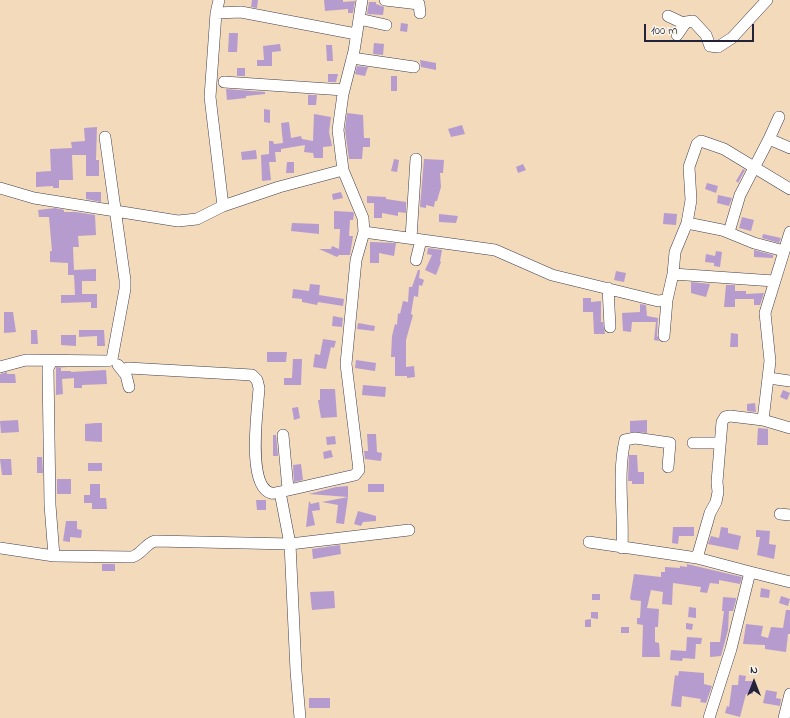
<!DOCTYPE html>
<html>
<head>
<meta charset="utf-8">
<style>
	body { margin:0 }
	#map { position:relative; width:790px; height:718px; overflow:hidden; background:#f2daba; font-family:"Indie Flower",sans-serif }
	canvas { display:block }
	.north { position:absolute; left:734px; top:662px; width:40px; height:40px; -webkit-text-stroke:3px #fbf7ec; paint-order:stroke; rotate:0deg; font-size:11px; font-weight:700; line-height:16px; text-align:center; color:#22223b }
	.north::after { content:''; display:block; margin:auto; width:14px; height:18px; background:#22223b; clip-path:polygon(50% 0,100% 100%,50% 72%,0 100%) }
	.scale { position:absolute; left:644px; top:24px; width:110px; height:18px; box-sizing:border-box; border:2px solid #22223b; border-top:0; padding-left:5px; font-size:12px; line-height:14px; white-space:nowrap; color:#22223b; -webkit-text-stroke:3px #fbf7ec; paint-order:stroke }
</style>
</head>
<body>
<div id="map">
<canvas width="790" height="718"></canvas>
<div class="north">N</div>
<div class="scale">100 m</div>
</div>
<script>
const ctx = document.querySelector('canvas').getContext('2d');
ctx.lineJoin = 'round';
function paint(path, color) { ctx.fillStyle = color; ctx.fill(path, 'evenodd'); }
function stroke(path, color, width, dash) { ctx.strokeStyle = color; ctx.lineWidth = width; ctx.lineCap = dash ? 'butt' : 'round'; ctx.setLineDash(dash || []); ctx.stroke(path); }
const building = new Path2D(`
	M252,0H258L257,8L251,7Z
	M324,0H343V2L355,1L353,13H348V9L325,11Z
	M369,2H376V4L384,7L383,15L367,14Z
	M401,23L408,24L407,32L400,31Z
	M229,33H238L237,52H228Z
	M374,43L384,44L383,55L373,54Z
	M280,44L281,51L272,52V66H257V60H264L263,46Z
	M326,45H332L333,61H327Z
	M420,60L436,63V70L421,67Z
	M357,66L368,67L365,76L355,74Z
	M237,68H245V76H237Z
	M328,74H338L336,82H328Z
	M391,76H397V91H391Z
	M226,89L265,92V94L246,96V98L227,100Z
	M308,95H317L316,105H308Z
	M264,109L270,110V123L264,122Z
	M347,113L363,115L364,138H370V147H363L362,159H349L345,130Z
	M314,114L331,117L329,132L332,146L323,147V158H314L313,153L304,152L305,145L281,149V152H275L276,162H269L271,180L262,181L261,155L269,154V141H273L274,144L283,143L281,123L289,122L291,138L301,136L302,139L313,141Z
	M462,125L465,134L451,137L448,129Z
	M97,127L96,160H99V176H86V155H72L73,180H59V188H53V186L36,187V172L51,171L50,149L72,148L71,142L85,141L84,128Z
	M256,150L257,159L242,160L241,152Z
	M394,159L399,160L397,172L391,171Z
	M424,159L444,160L443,173H440L441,187L437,201H435L434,207L426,205V208L420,207Z
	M287,162H294V173H286Z
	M523,164L526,170L518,173L516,167Z
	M743,169L745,170L738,183L736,181Z
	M707,183L718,186L716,193L705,189Z
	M86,192H101V202L86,199Z
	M341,192L343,198L333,200L332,194Z
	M718,195L732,198L729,206L717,203Z
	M367,196L386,197V199L406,202V213L398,212V216L382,213V218H374V203H367Z
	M55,208L64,210V212H76L95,215L96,235L78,236L79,247H73L74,270L96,269V281H82V294H97V308H91V302L61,303V295H75L74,275H68V263L50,262V251H52L49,217H39L38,210Z
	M334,211L353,212L354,214L353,220H350L349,236H353L350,255H339L337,257L319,249H331L332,246L339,249L340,229H334Z
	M664,213L677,214L676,225L663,224Z
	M439,214L458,216L456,223L439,222Z
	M742,217L754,220L751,231L739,228Z
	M292,223L319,224V234L291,231Z
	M763,234L781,238L779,243L762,238Z
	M370,242L396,243L394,256L379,253V263H370Z
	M428,248L442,250L440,261L441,262L436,275L425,270L432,255L427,254Z
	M754,250L773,255V258L754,257Z
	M716,251L722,252L720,267L714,266V263L705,262L706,254L715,256Z
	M418,270H420L419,278L424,280L422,286L419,285L418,297L414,296L411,314L413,315L406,340V367L414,366L415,377L407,378V376H395V357H391L392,336L395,324L397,325L398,313L400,314L403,301L408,302L409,287H412Z
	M616,271L626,273L624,282L614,280Z
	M691,282L710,284L706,297L691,293Z
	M310,284L320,285L319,295L344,299L343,306L318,302L317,305L302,302V299L292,298L293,289L309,291Z
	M726,285H735V291H746V294L764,293L760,305H754V299H735V307H724Z
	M583,298H591V302L601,301V322H603L605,334H594L593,312H583Z
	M640,304L646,305L647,316L658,318L657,335L659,341L654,340L656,322H632L631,332L623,331L622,313L640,312Z
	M4,312H13L16,332L4,333Z
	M333,316L343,318L342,327L332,326Z
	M358,323L375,326L374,331L357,329Z
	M31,330H37L38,344H31Z
	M79,330H104L105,346H97V336L79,337Z
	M731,333L738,334V347H730Z
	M61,335H76V346L61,345Z
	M323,339L336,341L334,348L331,347L326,369L313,367L315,354L320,355Z
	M267,352H287L286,362H267Z
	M293,359H302L301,385H284V378H292Z
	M356,360L376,363L375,371L355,368Z
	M56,367L67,368H61V371H71V372L106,370L107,384L82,385V388H74V378L62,379L63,394L56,395Z
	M7,372V374H15L16,383H0V374Z
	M363,385L386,387L385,397L362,395Z
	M320,389H335L337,417L321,418L318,400H320Z
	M783,390L790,393L787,400L780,397Z
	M755,403L756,412L747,411V404Z
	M298,407L300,418L294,420L292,408Z
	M18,420L19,432L1,433L0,421Z
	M647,420V433L630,432V421Z
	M96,423H102V442L85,441V424Z
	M758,428L768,429V445H757Z
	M367,434H376L377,452L382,453L381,461L365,459L364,451H368Z
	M273,435H276L278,456H273Z
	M335,436L336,444L327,445L326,437Z
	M331,450L333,457L324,459L323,452Z
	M629,455H637L638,472H644V484H632V481H628Z
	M37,457H42L43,473H37Z
	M0,459H11L12,475H2Z
	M88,463H102V471H88Z
	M301,464L303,480L294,482L293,465Z
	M57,479H71V494H57Z
	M90,484H100V498H106L107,509H92V503H84V495H90Z
	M368,484H384V492H368Z
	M348,486V497L309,494L336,487Z
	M348,497L344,524L336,523L338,505L322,502Z
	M256,500H266V510H257Z
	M309,501L311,504L319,502L320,510L312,511L315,525L306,527Z
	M358,511L376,516V521L363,522L361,526L354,524Z
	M66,521H77V529L82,530L81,538L70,537V542L63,541Z
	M673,527H694V536H679L678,544L672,543Z
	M721,527L728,528V533L741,536L738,550L708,544L711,536L719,538Z
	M756,530L770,531L769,544L776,545L774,559L757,555L760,537H756Z
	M340,545L341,554L313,559L312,549Z
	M102,564H115V571H102Z
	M687,564L742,577L740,584L719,580V584L710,583L707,593L700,592L701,587L673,583L672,605L662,604L663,592L651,590L647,608L659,609L658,627H655V642L659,643L660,657H642L643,625L637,624V618H640L641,601L631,600L630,598L634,574L661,577V572H665V567L680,568V566L687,567Z
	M761,588L770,590L769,598L760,597Z
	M334,591L335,608L312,610L310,592Z
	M592,594H600V600H592Z
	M781,596L790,599L788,606L779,603Z
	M723,597L736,598V600L733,611H729L728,630L721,656L710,657V642H720L724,611H722Z
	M689,607L696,608V618L688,617Z
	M786,610H790V634H788L786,652L765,649V645L743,644L746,624L763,626L761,636L768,638L771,627L783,628Z
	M591,612H598V619L591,618Z
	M591,619V627H585V620Z
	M686,623L693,624L692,630L686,629Z
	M621,627H629V633H621Z
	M687,637L702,638L701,644H696L695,659L683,658L682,661L670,660L671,650L686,651Z
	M679,671L704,673V684L712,686L706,703L700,702L701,699L682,696L681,707L671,706L675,675L678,676Z
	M739,675L746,676L745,681H753V694H746L740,717L725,713L727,706L729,707L732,685H738Z
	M766,690L777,692L776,698L781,699L780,706L763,703Z
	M309,698H330V708H309Z`);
const minor = new Path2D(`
	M385,0L419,4L420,13
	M216,13L241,12L356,34
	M668,16L685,24
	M359,19L386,25
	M677,35L686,22L693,21L706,35L710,46L718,47L732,38L767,0
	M352,58L414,67
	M224,82L344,90
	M779,117L769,139L790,148
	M0,188L34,198L178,221L197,219L223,206L210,97L216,13L219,0
	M223,206L279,187L343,170
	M687,223L691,200L689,167L697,144L701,141L724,149L790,189
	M364,232L495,250L552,275L658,301L667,300
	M729,232L740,195L769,139
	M411,238L416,159
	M416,260L421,240
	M673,274L774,281
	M608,288L610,327
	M664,336L667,300L673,274L675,252L687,223L722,230L754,243L784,251
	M52,361L48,368L50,505L54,556
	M118,365L126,375L129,387
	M0,367L26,360L108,361L112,359L125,289V280L105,137
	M122,370L128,368L252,375L257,380L259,388C258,407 246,486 271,493C274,494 278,492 280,492
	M769,378L790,381
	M763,420L790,428
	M283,435L288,489
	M693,443H720
	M780,514L790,515
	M589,542L697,558L750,572
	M0,548L54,556L132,557C142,554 145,544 155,541L290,544L409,530
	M622,548C624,512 617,475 625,440L635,438L670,443L668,467
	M697,558L710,513L716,502L718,492L717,482L722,422L725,417L730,416L763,420L770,361L765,313L790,232
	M300,718L296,671L290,544L280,492L355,475L359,470L346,364L356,260L364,232L363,218L343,170L338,130L343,94L354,51L362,0
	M709,718L731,649L750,572L790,582
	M784,718L790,694`);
paint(building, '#b69cce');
stroke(minor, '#413e4e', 12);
stroke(minor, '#fff', 11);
</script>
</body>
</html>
